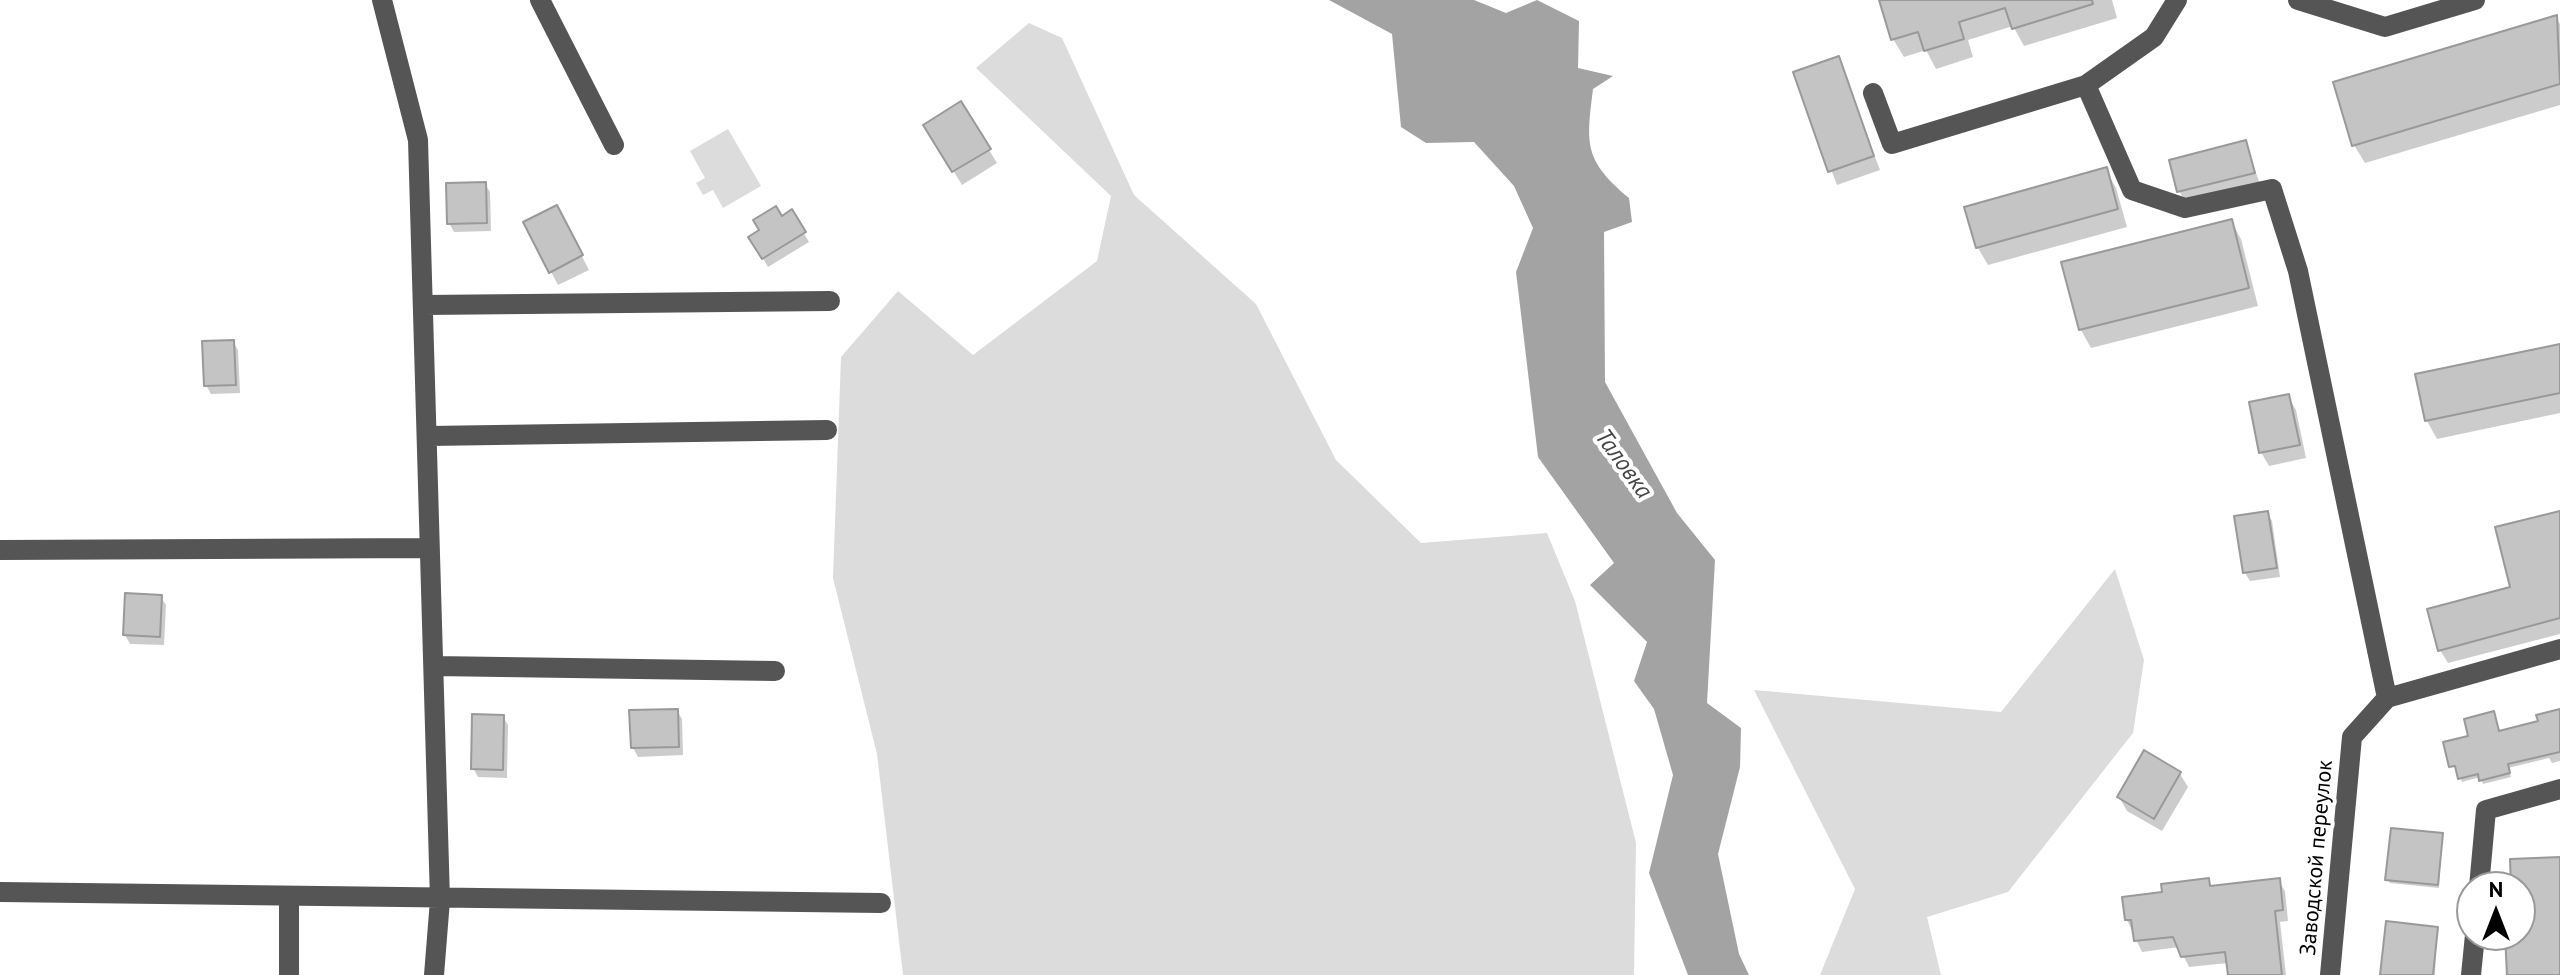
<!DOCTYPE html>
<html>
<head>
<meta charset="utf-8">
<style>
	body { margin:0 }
	#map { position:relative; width:2560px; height:975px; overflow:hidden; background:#fff; font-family:"PT Sans",sans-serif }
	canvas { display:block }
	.north { position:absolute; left:2456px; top:871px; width:80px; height:80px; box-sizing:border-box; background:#fff; border:2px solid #999; border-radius:50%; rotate:0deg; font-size:22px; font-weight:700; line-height:32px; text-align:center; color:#000 }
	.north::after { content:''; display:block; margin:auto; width:28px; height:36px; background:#000; clip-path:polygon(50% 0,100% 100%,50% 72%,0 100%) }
</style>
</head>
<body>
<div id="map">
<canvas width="2560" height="975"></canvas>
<div class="north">N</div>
</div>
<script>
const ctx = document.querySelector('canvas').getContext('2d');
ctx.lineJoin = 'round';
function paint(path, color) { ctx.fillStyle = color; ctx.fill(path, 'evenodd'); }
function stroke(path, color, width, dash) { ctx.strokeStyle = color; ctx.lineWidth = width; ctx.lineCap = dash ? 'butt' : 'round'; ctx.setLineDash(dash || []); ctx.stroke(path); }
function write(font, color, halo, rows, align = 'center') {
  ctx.font = font + ' "PT Sans",sans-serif'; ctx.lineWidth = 8; ctx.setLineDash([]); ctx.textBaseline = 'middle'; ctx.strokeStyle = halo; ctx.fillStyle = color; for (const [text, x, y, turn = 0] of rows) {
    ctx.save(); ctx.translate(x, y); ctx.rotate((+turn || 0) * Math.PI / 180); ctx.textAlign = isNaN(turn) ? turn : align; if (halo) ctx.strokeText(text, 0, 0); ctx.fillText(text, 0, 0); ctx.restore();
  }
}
const green = new Path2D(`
	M1029,23L1062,38L1134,195L1256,304L1336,460L1421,543L1547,533L1575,601L1636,843L1634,975H903L877,754L833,578L841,357L898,291L973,355L1097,261L1111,196L976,68Z
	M728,129L761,186L723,208L713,190L703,195L696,183L705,178L690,151Z
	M2115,569L2144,660L2133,733L2008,892L1927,917L1941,975H1820L1855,889L1754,690L2001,712Z`);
const water = new Path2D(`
	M1329,0H1474L1506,13L1537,0L1579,21L1578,68L1613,76L1593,89C1586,145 1584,160 1629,198L1632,222L1604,232L1605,382L1677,513L1715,560L1707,703L1741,728L1740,767L1718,854L1739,954L1749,975H1688L1649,873L1673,775L1654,709L1634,681L1647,642L1590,585L1614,563L1538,457L1516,272L1533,228L1514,186L1474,142L1426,143L1401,127L1392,34Z`);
const shadow = new Path2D(`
	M1892,0H2112L2117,18L2024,46L2013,26L1968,40L1973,57L1936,69L1926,50L1904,57L1893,39Z
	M2556,17L2560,24V105L2365,163L2354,145Z
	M1838,59L1880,170L1837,185L1795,74Z
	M961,104L997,163L962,185L926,126Z
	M2245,142L2261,187L2187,204L2179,191Z
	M2106,170L2116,188L2127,227L1988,265L1978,248L1967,209Z
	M485,184L490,192L491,231L454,232L449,223Z
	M791,212L809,242L768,267L751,238Z
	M564,221L589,270L558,285L525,223Z
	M2231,221L2241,239L2258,306L2091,348L2081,330Z
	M233,342L238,350L240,393L211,394L206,385Z
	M2560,346V413L2437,439L2427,421L2418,375Z
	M2288,396L2296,410L2306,458L2269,466L2261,452Z
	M2267,513L2272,521L2280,577L2250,581L2245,573Z
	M2560,513V634L2448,663L2440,650L2512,588Z
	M161,597L166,605L164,645L130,644L125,635Z
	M677,711L682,719L683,755L638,757L633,748Z
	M2560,712V761L2552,763L2549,758L2508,768L2511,777L2483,784L2480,777L2462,782L2458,769L2451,766L2499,733L2540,723Z
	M503,717L508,725L507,778L478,777L473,768Z
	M2180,774L2188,787L2162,831L2127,811L2119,797Z
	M2442,835L2439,888L2390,883L2387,879Z
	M2208,880L2213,888L2278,880L2285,891L2288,921L2280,922L2286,975H2230L2228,963L2189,967L2179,947L2142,952L2127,920L2164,894Z
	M2437,928L2435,975H2382Z`);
const building = new Path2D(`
	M1879,0H2092L2093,4L2012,29L2005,8L1959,22L1964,39L1924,51L1918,32L1891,40Z
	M2557,15L2560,84L2352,146L2333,82Z
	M1839,56L1874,156L1828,172L1793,72Z
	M961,101L991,149L952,172L923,125Z
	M2246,140L2255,173L2177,192L2169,160Z
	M2107,167L2118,209L1976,248L1964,207Z
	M486,182L487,223L447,224L446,183Z
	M557,205L583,255L549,273L523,222Z
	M776,206L782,216L792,209L806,232L762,259L748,237L759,230L753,220Z
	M2232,219L2249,288L2079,330L2061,262Z
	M234,340L236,385L204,386L202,341Z
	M2560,344V393L2425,421L2415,374Z
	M2289,394L2300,445L2259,453L2249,402Z
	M2268,511L2277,568L2243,573L2234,516Z
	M2560,511V618L2438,651L2427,609L2510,587L2495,527Z
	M125,593L162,595L160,637L123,635Z
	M678,709L679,747L631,748L629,710Z
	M2560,709V752L2508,764L2510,773L2479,781L2478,774L2458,779L2455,766L2449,767L2443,742L2468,736L2464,719L2494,711L2499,731L2538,721L2536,715Z
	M472,714L504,715L503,770L471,769Z
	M2144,750L2181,772L2154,819L2117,797Z
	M2391,828L2443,833L2438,885L2385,880Z
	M2560,857V975H2507L2505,935H2520V887H2511L2510,859Z
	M2209,878L2210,886L2280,878L2283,910L2275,911L2282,975H2228L2225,952L2181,957L2173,937L2134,941L2131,920H2125L2122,897L2162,892L2161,884Z
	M2386,921L2438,927L2433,975H2380Z`);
const minor = new Path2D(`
	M382,0L418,140L440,900L434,975
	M540,0L614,145
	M2298,0L2385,27L2475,0
	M2086,85L2132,190L2185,208L2272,189L2298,271L2387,698
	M1873,93L1892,144L2086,85L2154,37L2177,0
	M424,305L830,301
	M429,436L827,430
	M0,550L428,548
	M434,666L775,671
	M2479,887L2486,810L2560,789
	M0,892L881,903
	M289,975V897
	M2330,975L2352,737L2387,698L2560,649
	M2471,975L2475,935`);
const streetNames = [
	["Заводской переулок",2317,858,-85]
];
const waterNames = [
	["Таловка",1623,464,54]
];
paint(green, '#dcdcdc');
paint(water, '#a3a3a3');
paint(shadow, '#0003');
paint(building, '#c4c4c4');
stroke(building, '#999', 2);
stroke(minor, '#555', 20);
write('22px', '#000', '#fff', streetNames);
write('italic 24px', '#444', '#fff', waterNames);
</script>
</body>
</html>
